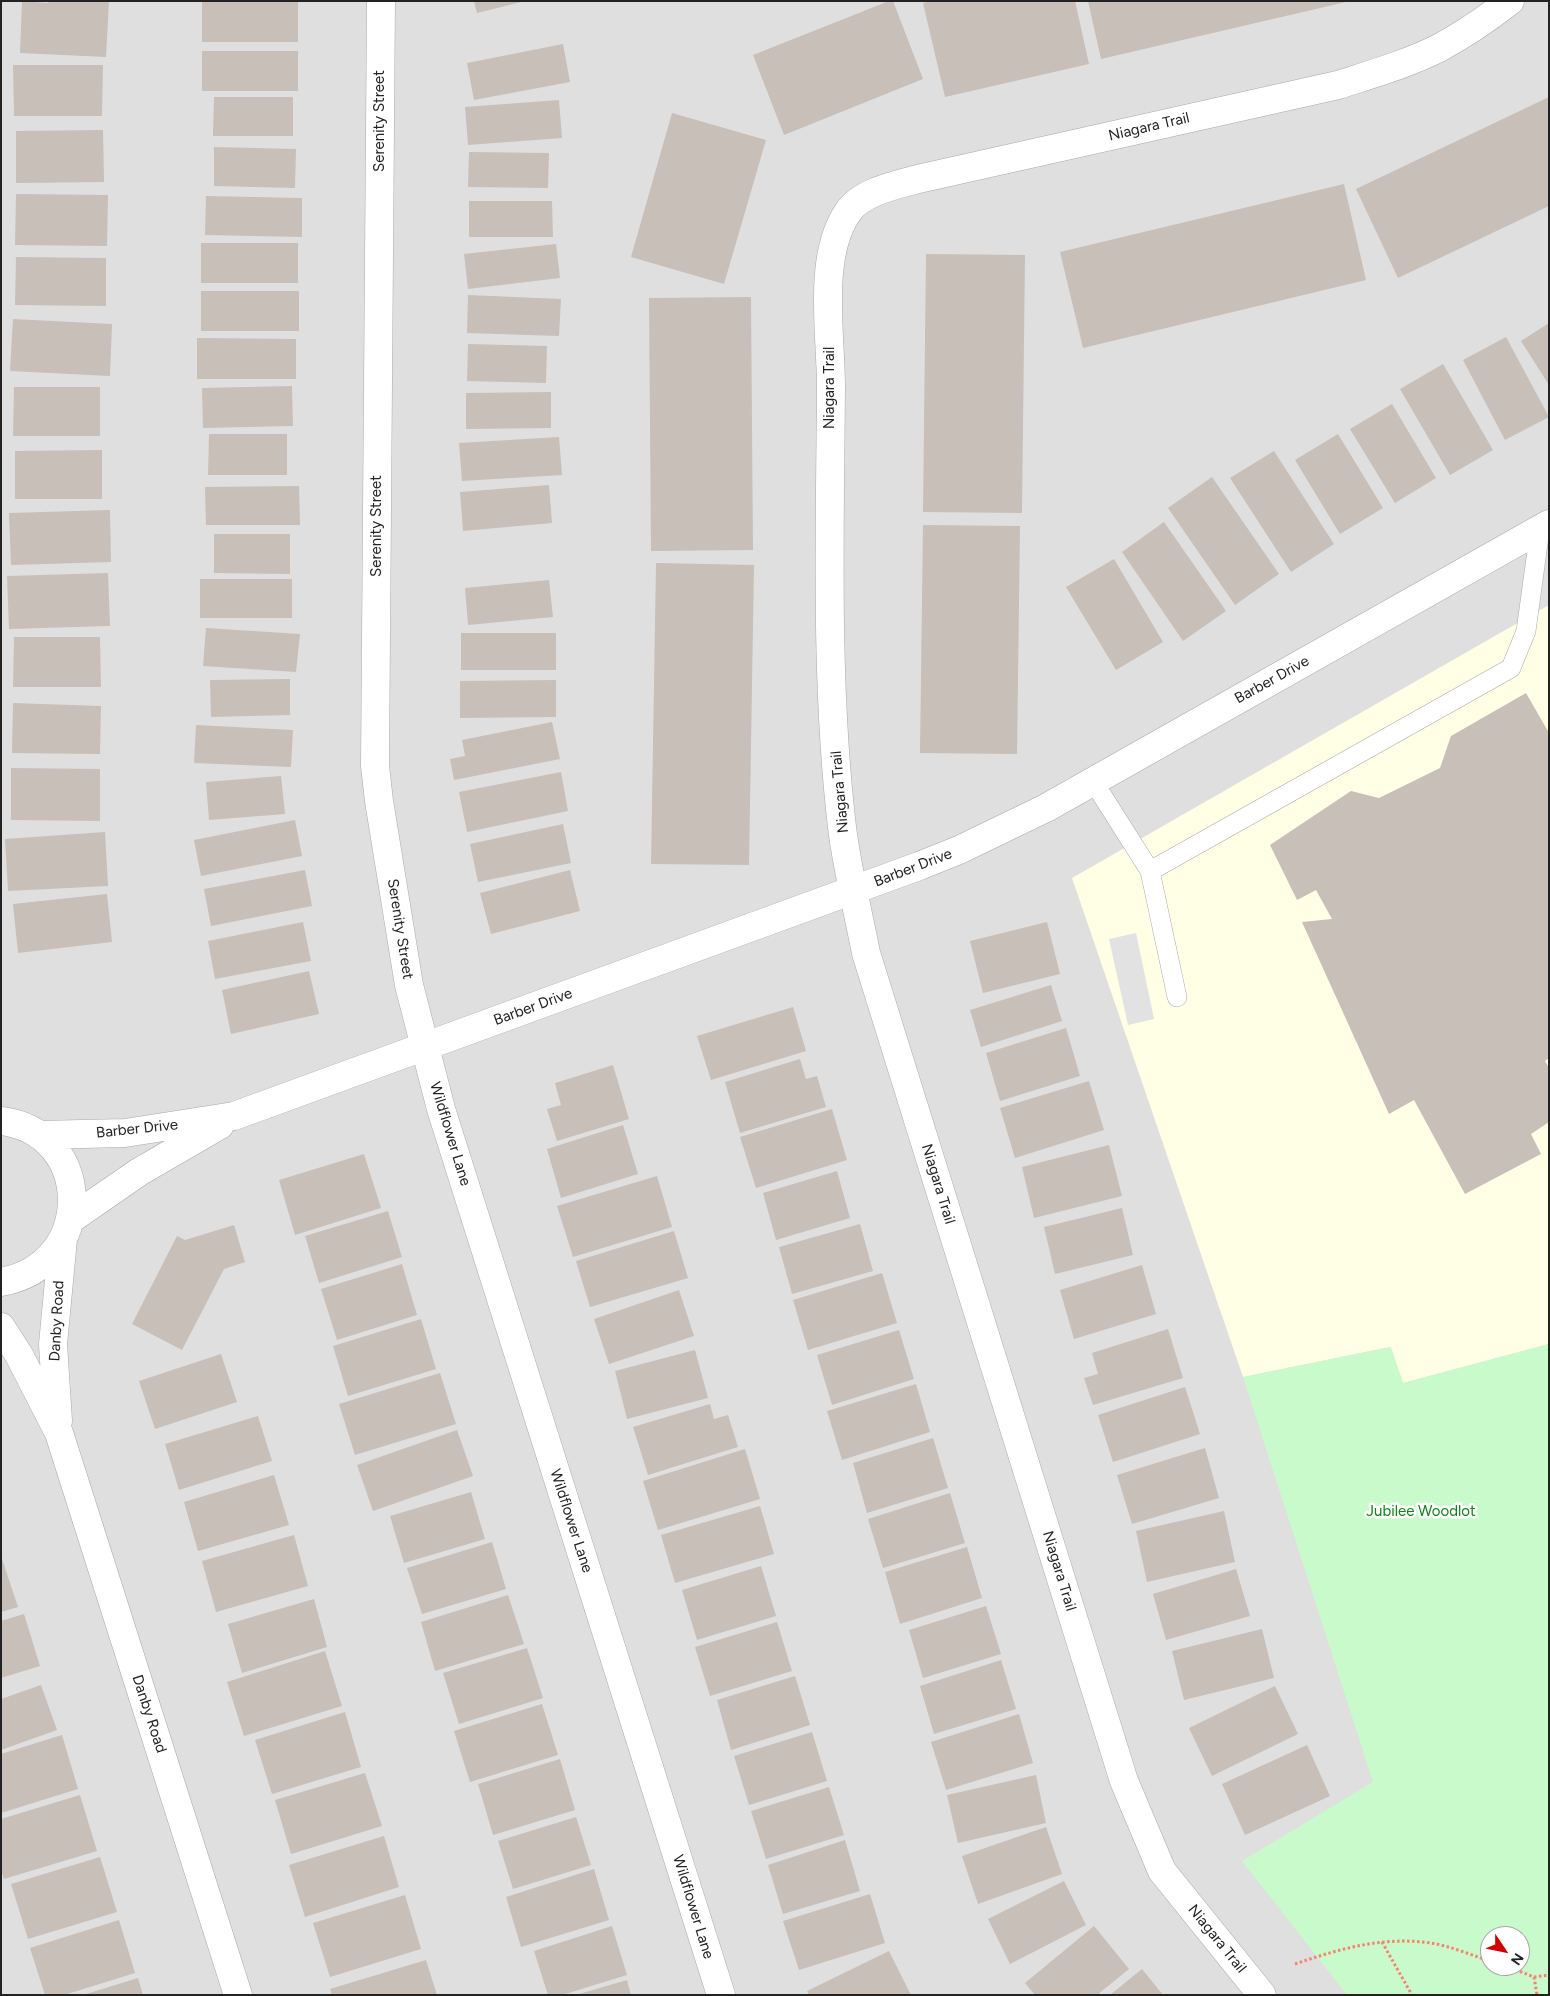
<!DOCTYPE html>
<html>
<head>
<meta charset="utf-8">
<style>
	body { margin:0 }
	#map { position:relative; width:1550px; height:1996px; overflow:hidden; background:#f2efe9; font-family:Figtree,sans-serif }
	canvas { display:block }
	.frame { position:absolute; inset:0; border:2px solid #222; pointer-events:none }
	.north { position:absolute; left:1480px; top:1926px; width:50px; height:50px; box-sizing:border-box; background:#fff; border:1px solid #a7a7a7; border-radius:50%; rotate:124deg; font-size:14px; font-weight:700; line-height:20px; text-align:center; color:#222 }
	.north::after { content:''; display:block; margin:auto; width:18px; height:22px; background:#d40000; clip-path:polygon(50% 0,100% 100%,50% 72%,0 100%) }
</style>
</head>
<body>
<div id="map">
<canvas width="1550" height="1996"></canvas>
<div class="frame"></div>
<div class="north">N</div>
</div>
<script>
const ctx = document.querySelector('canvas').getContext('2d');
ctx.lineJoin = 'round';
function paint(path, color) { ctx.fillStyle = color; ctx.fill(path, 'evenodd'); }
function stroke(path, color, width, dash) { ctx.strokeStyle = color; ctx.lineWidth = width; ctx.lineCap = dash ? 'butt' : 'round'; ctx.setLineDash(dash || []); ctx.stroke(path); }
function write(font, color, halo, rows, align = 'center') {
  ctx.font = font + ' Figtree,sans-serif'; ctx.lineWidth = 5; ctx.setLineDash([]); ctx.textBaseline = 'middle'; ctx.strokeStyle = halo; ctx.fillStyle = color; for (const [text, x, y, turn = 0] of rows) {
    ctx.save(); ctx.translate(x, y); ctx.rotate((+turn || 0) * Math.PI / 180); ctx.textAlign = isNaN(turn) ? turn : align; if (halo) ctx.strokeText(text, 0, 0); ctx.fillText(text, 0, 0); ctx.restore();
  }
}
const residential = new Path2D(`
	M1,1H1549V1995H1ZM1490,1936H1520V1966H1490Z`);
const education = new Path2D(`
	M1549,605V1344L1403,1383L1390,1347L1243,1377L1072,878Z`);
const park = new Path2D(`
	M1549,1344V1995H1347L1242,1861L1373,1782L1243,1377L1391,1347L1403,1383ZM1490,1936H1520V1966H1490Z`);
const parking = new Path2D(`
	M1136,933L1154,1019L1128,1025L1109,939Z`);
const building = new Path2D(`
	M22,1L48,3L49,1H109L106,57L20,53Z
	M202,1L298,2V42H202Z
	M474,1H521V2L477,13Z
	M889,1H893L923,79L784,135L753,55Z
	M931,1H1075L1089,64L945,97L923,3Z
	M1088,1H1346V2L1101,59Z
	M563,44L570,82L474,100L467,63Z
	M202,51H298V91H202Z
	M13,65H103L102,116H14Z
	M214,97H293V136H213Z
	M1549,97V206L1398,278L1356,189Z
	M559,100L562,138L468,145L465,107Z
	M672,113L766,140L724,284L631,257Z
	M103,130L104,182L16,183V131Z
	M214,147L296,149L295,188L214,186Z
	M469,152L549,153L548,188L468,187Z
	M1344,184L1366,280L1083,348L1060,252Z
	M16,194L108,195L107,246L15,245Z
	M206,196L302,198V237L205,235Z
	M469,201H552L553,237H469Z
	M201,243H298V283H201Z
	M556,244L560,278L468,289L464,254Z
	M926,254L1025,255L1022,513L923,512Z
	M16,257L106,258V306L15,305Z
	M201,291H299V331H201Z
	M468,295L561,299L559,336L467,333Z
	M751,297L753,550L651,551L649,298Z
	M13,319L112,324L110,376L10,371Z
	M1549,323V385L1521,341Z
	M1506,337L1549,417L1505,440L1463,360Z
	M197,338L296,339V379H197Z
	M468,344L547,346L546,383L467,381Z
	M1443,364L1493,450L1450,475L1400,389Z
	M292,386L293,426L203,428L202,388Z
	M14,387H100V436H13Z
	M551,392V428L466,429V393Z
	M1392,404L1436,478L1395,503L1350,429Z
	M209,434H287V475H208Z
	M1338,434L1383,508L1340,534L1295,460Z
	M559,437L562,475L462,481L459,443Z
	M102,450V499H15V451Z
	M1274,451L1334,544L1291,572L1230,478Z
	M1212,477L1279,574L1235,605L1168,508Z
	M549,485L552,523L463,531L460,492Z
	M299,486L300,525H206L205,487Z
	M110,510L111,562L11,565L9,513Z
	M1164,522L1226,611L1183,641L1122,552Z
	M923,525L1020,526L1017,754L920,753Z
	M214,534H290V574L214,573Z
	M1114,559L1163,642L1116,670L1066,587Z
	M656,563L754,565L749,865L651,864Z
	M108,573L110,626L9,629L7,576Z
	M200,579H292V618H200Z
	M549,580L553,617L468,625L465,588Z
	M206,628L300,634L296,672L203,666Z
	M461,633H556V670H461Z
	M14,637H100L101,687H13Z
	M290,679V715L211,717L210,680Z
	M556,680V717L460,718V681Z
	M1526,693L1549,733V1058L1545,1061L1549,1068V1122L1531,1134L1541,1154L1465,1194L1414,1100L1389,1114L1302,922L1332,919L1316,890L1297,900L1270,845L1351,791L1379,798L1440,768L1451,736Z
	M13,703L101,706L100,754L12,753Z
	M552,722L560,759L454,780L450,759L465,756L462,740Z
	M196,725L293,730L291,767L194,763Z
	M11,768L100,769V821L11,820Z
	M561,772L568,811L467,832L459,792Z
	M281,776L285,814L209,820L206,782Z
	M295,820L302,856L201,876L194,840Z
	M563,824L571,863L478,882L470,844Z
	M105,832L108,886L8,891L5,839Z
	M305,870L312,906L211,926L204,889Z
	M570,870L580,911L491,934L480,893Z
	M107,894L112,942L18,953L13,904Z
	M303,922L311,961L215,979L208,941Z
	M1047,922L1060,974L983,993L970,941Z
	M309,971L319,1014L231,1034L222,990Z
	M1051,985L1062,1021L981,1047L970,1010Z
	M793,1007L806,1051L711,1080L697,1036Z
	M1066,1028L1080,1076L1000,1101L986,1053Z
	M800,1059L806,1079L817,1076L826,1107L740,1133L725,1082Z
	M613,1065L629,1119L557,1141L547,1109L561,1105L555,1083Z
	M1089,1081L1104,1130L1015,1158L1000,1108Z
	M832,1109L847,1160L756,1188L740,1137Z
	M623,1125L638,1174L561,1198L547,1149Z
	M1109,1145L1122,1196L1034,1218L1022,1167Z
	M364,1154L381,1208L295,1235L279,1180Z
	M837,1171L850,1218L776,1240L763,1193Z
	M657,1176L672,1227L573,1257L557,1206Z
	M1122,1208L1133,1255L1055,1274L1044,1227Z
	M388,1211L402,1257L319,1283L305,1236Z
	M860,1224L873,1271L792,1294L779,1247Z
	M234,1225L245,1262L224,1269L182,1350L132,1324L177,1236L185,1240Z
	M674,1231L688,1278L590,1307L576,1261Z
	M402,1264L417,1315L337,1340L321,1289Z
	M1142,1265L1156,1314L1074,1339L1060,1290Z
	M882,1273L897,1323L808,1350L793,1300Z
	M679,1290L694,1336L609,1364L594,1319Z
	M421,1319L436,1369L348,1396L333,1346Z
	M1168,1329L1183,1378L1093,1405L1084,1378L1098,1374L1092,1353Z
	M899,1330L914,1379L832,1405L817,1355Z
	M695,1350L708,1398L627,1419L615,1371Z
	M221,1354L237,1402L155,1429L139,1381Z
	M440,1373L456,1424L355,1455L339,1404Z
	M916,1384L930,1432L842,1460L827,1411Z
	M1185,1387L1200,1434L1113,1462L1098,1415Z
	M710,1404L714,1419L728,1415L738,1447L648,1475L633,1427Z
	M258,1416L272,1461L179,1490L165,1444Z
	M457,1430L473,1476L373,1511L357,1465Z
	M933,1438L948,1488L867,1513L853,1463Z
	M1205,1448L1219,1498L1132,1524L1117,1475Z
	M745,1449L760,1499L658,1530L643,1481Z
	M274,1475L289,1525L198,1551L184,1502Z
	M471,1492L485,1539L404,1563L390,1516Z
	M950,1493L965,1543L883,1568L868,1519Z
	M760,1506L774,1554L675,1583L661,1535Z
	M1224,1511L1235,1562L1147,1582L1136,1531Z
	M294,1535L308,1586L216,1612L202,1561Z
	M492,1542L506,1589L422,1614L407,1568Z
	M967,1547L982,1598L900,1624L885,1572Z
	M1,1556L18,1607L1,1612Z
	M761,1566L776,1616L697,1640L682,1590Z
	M1236,1569L1250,1616L1166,1640L1153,1594Z
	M508,1595L524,1644L435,1671L421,1622Z
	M314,1599L327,1647L242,1673L228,1624Z
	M986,1606L1001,1654L923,1678L909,1630Z
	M24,1614L40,1666L1,1678V1621Z
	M777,1622L792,1671L710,1696L695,1647Z
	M1262,1629L1274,1678L1184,1700L1172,1651Z
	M527,1648L543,1698L459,1724L443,1673Z
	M325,1651L342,1706L244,1736L227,1682Z
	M1001,1660L1016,1709L934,1734L920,1686Z
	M795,1676L810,1725L731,1750L717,1700Z
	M41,1685L57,1730L1,1750V1699Z
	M1275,1686L1298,1734L1212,1776L1189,1728Z
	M542,1704L558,1755L470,1782L454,1731Z
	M345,1712L361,1767L272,1794L255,1740Z
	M1019,1714L1033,1763L946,1790L931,1742Z
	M812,1732L827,1781L749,1805L734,1756Z
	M62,1735L78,1789L1,1813V1754Z
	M1307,1745L1330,1796L1245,1835L1222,1784Z
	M560,1759L575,1810L493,1835L478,1784Z
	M365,1773L382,1826L291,1854L275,1800Z
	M1036,1775L1046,1823L958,1843L947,1795Z
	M829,1787L844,1835L766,1859L751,1811Z
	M80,1795L97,1851L4,1879L1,1870V1819Z
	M576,1817L591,1865L513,1889L498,1841Z
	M1046,1827L1062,1874L978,1904L962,1856Z
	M384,1836L399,1887L305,1917L289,1865Z
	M845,1840L860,1891L783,1914L768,1865Z
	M100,1857L117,1912L28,1939L11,1884Z
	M594,1869L609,1920L521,1947L506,1897Z
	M1064,1881L1086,1925L1010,1964L988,1919Z
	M870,1894L885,1943L799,1970L783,1921Z
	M405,1895L421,1949L330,1977L313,1923Z
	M119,1920L135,1973L64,1995H45L30,1948Z
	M612,1926L627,1975L562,1995H548L534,1951Z
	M1094,1926L1129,1969L1097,1995H1035L1025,1983Z
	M889,1951L911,1995H809L807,1991Z
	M426,1960L437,1995H332L330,1989Z
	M1142,1969L1163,1995H1110Z
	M138,1978L143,1995H86V1994Z
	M627,1980L631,1995H580L579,1994Z`);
const path = new Path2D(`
	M1382,1942L1412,1995
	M1295,1964C1339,1949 1383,1936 1431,1943C1450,1946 1471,1955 1490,1961
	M1506,1966L1534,1977L1537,1995
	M1534,1977L1549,1975`);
const service = new Path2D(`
	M1093,781L1150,871L1177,997
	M1150,871L1511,668L1526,631L1540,529`);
const minor = new Path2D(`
	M381,1L375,766L379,801L409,985L441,1109L721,1995
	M1262,1995L1162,1871L1124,1781L866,953C858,911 847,869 842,827C825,683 830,532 831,387C831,335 817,256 848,212C861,192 896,185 918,179L1338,85C1372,74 1407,64 1439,48C1465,34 1488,18 1510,1`);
const tertiary = new Path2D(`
	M1,1121C94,1132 97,1265 1,1282
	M39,1135L125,1133L234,1116L919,866L959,850L1046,808L1549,524
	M71,1219L139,1172L220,1125
	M1,1327L19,1355L59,1433L238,1995
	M58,1421L53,1344L63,1239`);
const streetNames = [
	["Serenity Street",380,121,-90],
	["Niagara Trail",1149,127,-13],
	["Niagara Trail",830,388,-90],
	["Serenity Street",377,526,-90],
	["Barber Drive",1272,680,-29],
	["Niagara Trail",840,792,-95],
	["Barber Drive",913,868,-21],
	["Serenity Street",400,929,81],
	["Barber Drive",533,1007,-20],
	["Barber Drive",137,1129,-6],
	["Wildflower Lane",450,1134,73],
	["Niagara Trail",938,1184,73],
	["Danby Road",57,1321,-87],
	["Wildflower Lane",571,1521,72],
	["Niagara Trail",1059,1571,73],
	["Danby Road",149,1714,72],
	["Wildflower Lane",693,1907,73],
	["Niagara Trail",1217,1939,51]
];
const parkNames = [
	["Jubilee Woodlot",1421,1512]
];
paint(residential, '#e0dfdf');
paint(education, '#ffffe5');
paint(park, '#c8facc');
paint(parking, '#e2e2e2');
paint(building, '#c7bfb8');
stroke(service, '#a9a9a9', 20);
stroke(minor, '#a9a9a9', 29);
stroke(tertiary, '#a9a9a9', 29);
stroke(path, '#fa8072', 3, [2.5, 2.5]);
stroke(service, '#fff', 19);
stroke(minor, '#fff', 28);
stroke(tertiary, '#fff', 28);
write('15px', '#222', '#fff', streetNames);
write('15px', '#0c8416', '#fff', parkNames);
</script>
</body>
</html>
